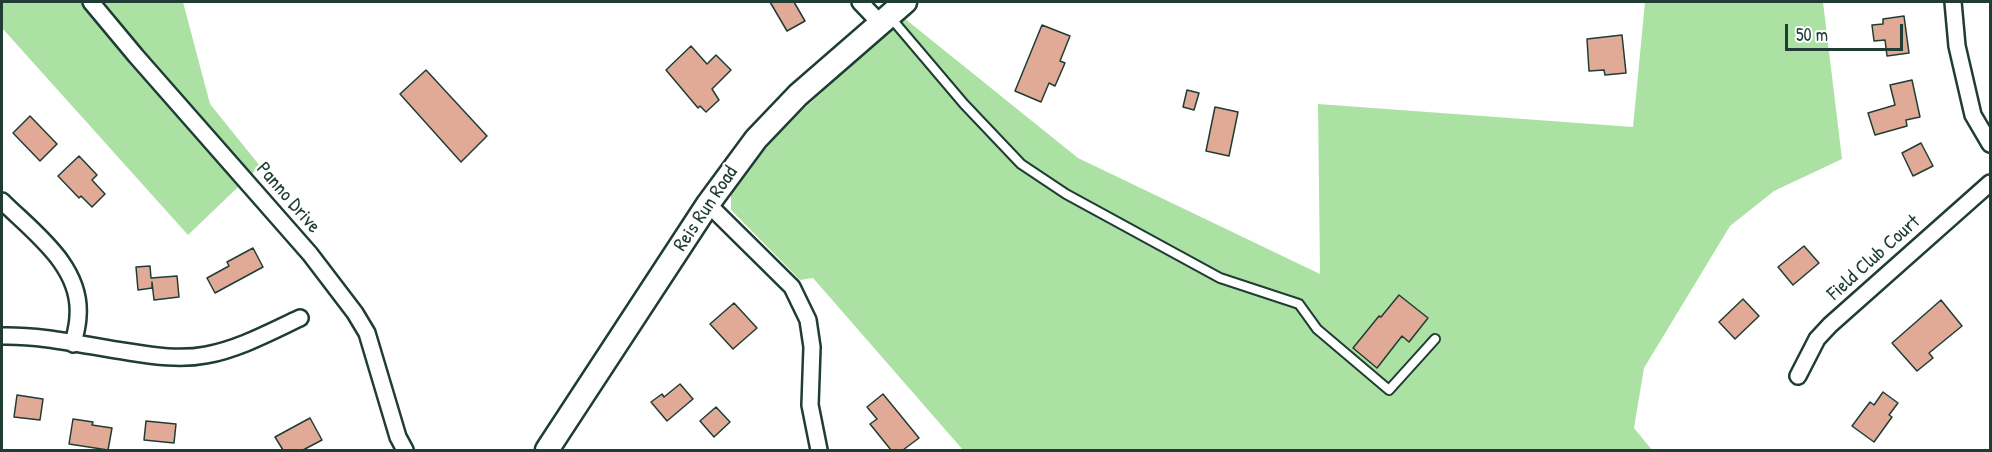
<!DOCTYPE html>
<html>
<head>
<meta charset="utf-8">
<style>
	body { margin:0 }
	#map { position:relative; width:1992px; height:452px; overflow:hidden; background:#fff; font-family:"Patrick Hand",sans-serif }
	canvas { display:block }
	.frame { position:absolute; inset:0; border:3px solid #1f3d34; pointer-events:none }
	.scale { position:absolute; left:1785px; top:24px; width:118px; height:27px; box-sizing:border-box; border:3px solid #1f3d34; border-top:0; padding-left:8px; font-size:18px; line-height:21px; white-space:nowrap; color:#1f3d34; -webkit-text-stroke:4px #fff; paint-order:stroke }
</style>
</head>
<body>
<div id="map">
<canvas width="1992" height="452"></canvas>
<div class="frame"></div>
<div class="scale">50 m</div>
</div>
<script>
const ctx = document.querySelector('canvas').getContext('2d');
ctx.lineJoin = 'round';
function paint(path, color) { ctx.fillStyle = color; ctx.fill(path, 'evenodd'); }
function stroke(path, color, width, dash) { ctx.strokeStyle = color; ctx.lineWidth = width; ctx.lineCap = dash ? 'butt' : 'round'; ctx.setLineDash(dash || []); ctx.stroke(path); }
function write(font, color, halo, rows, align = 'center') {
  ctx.font = font + ' "Patrick Hand",sans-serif'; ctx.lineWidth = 4.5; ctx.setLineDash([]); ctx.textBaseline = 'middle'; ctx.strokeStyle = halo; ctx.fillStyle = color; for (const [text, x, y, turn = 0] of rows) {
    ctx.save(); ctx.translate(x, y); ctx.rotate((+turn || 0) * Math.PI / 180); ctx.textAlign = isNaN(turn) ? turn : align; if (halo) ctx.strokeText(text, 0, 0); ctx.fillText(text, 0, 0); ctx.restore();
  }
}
const green = new Path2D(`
	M2,2H183L210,104L260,166L188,235L2,28Z
	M1645,2H1823L1842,159L1774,191L1730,226L1644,368L1634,428L1652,450H963L813,278L800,280L731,210V188L788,123L904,18L1078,158L1320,274L1318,104L1633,127Z`);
const building = new Path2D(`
	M770,2H794L805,21L787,31Z
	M1904,16L1909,53L1887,56L1885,40L1874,41L1872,25L1883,24V19Z
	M1042,25L1070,36L1060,61L1065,63L1055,86L1049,83L1041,102L1015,91Z
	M1622,35L1626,73L1605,75L1604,70L1589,71L1587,39Z
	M691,46L707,64L716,55L731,70L712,89L719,100L706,112L700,106L698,108L666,70Z
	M426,70L487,136L461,162L400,94Z
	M1912,80L1920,117L1906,120L1907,126L1875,135L1868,113L1895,105L1890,85Z
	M1187,90L1199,93L1194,110L1183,107Z
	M1215,107L1238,112L1229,156L1206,151Z
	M30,116L57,144L40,161L13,133Z
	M1921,143L1933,166L1913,176L1902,153Z
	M79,156L97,175L92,180L105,194L92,207L81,196L79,198L58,176Z
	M1804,246L1819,263L1793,285L1778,267Z
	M253,248L263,267L215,293L207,278L229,266L227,262Z
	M150,266L151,278L177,276L179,297L154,300L152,282V288L138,290L136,267Z
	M1399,295L1428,318L1409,342L1402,336L1377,368L1353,348L1379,316L1381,317Z
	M1743,299L1759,316L1735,339L1719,322Z
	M1941,300L1962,326L1929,353L1933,358L1917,371L1892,343Z
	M734,303L757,328L733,349L710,324Z
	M680,384L693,399L667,421L651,402L662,394L664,397Z
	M1883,392L1898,403L1889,415L1892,417L1874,442L1852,426L1870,402L1874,405Z
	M883,394L919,438L903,450H891L870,424L877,419L867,407Z
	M17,395L43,399L40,420L14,417Z
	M716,407L730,422L714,437L700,421Z
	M310,418L322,440L303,450H283L275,437Z
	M73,419L93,422L92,425L112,428L108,450L69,444Z
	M146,421L176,424L174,443L144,440Z`);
const lane = new Path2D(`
	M891,18L964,104L1021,164L1066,194L1220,278L1299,304L1317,329L1389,390L1435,339`);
const street = new Path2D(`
	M91,2L136,56L310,254L355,313L367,333L398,437L405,450
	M860,2L880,23
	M1953,2L1957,46L1973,115L1990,144
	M2,201C33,232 82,266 78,316C78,325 75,335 73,344
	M708,204L792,287L808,320L812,347L810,405L819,450
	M2,336C44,335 87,346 129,352C154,356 181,360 206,355C239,349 270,332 300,318
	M1798,376L1817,339L1830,325L1990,183`);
const primary = new Path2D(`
	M547,450L708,204L756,139L798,95L905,2`);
const streetNames = [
	["Panno Drive",288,198,49],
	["Reis Run Road",706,209,-56],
	["Field Club Court",1874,258,-42]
];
paint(green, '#ace1a4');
paint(building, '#e1aa97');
stroke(building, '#1f3d34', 1.5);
stroke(lane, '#1f3d34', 12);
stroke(street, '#1f3d34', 20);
stroke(primary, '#1f3d34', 27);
stroke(lane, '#fff', 8);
stroke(street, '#fff', 15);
stroke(primary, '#fff', 22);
write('20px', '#1f3d34', '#fff', streetNames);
</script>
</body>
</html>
